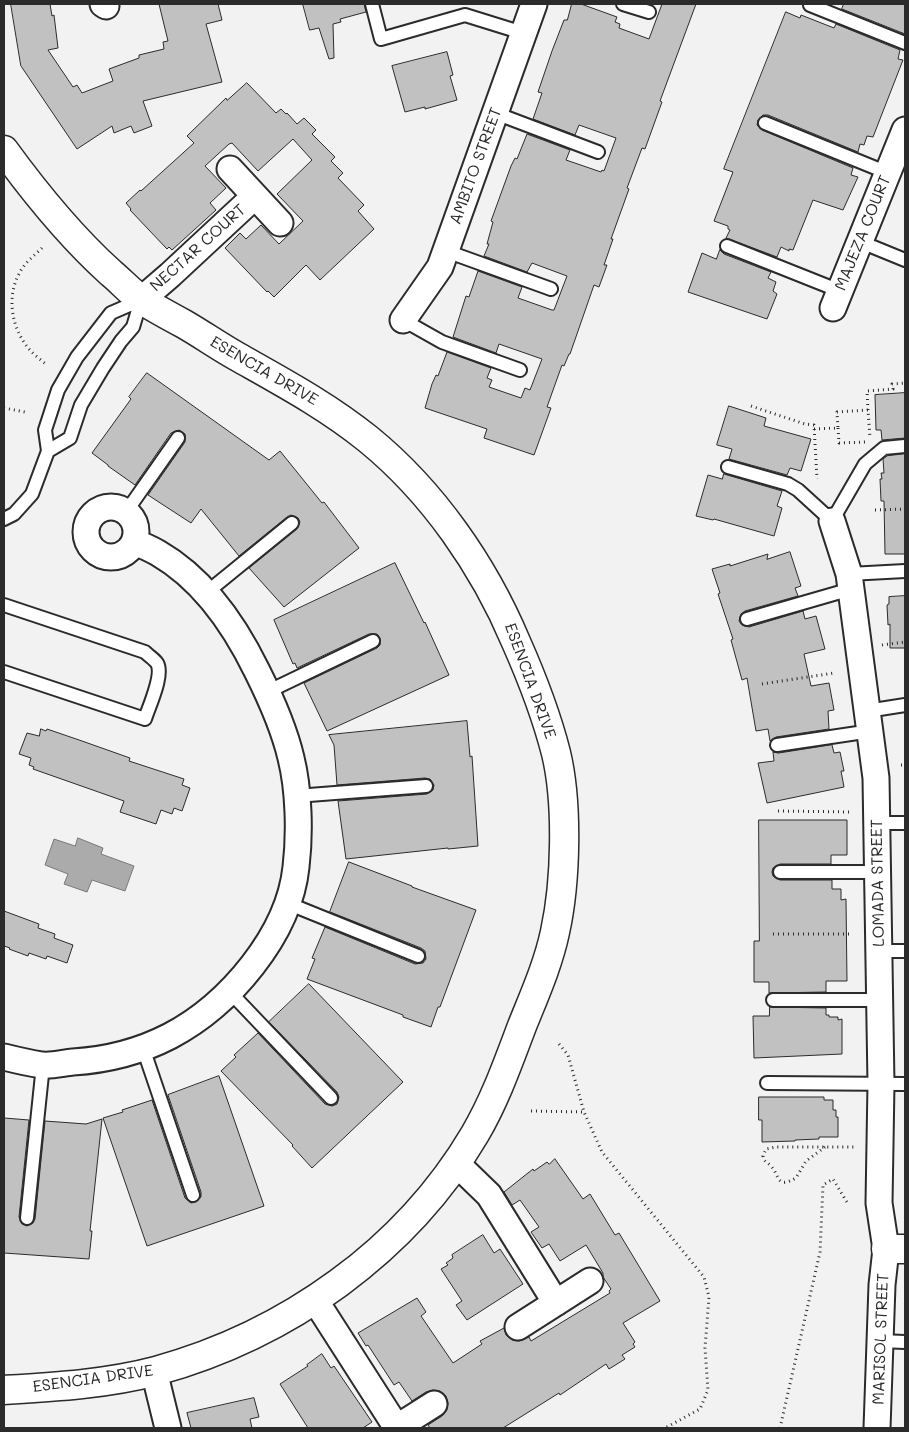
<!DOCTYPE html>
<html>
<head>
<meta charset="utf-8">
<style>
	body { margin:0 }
	#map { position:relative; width:909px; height:1432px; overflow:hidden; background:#f2f2f2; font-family:Mali,sans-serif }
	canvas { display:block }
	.frame { position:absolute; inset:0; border:5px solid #2b2b2b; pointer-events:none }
</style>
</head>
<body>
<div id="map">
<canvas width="909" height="1432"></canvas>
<div class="frame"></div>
</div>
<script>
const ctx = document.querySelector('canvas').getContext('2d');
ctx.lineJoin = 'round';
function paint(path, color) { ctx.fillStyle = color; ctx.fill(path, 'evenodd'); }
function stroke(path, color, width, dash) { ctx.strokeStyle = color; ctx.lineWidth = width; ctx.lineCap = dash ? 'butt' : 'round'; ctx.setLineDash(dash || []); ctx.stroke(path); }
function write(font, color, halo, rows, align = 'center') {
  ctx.font = font + ' Mali,sans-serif'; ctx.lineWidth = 4.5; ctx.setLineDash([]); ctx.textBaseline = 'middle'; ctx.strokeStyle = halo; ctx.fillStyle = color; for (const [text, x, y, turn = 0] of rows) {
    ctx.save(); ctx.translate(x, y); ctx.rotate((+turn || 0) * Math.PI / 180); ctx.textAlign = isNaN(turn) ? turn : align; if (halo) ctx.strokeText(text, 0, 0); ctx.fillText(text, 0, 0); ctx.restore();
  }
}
const water = new Path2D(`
	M78,838L103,848L101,854L134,866L125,891L92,880L87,892L64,884L68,874L45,865L54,839L75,846Z`);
const building = new Path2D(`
	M11,4H50L52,16L54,15L58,48L48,50L73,87L77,85L82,93L113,81L109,69L139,58V55L164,49L163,42L168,41L159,4H218L222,20L206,24L222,82L143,101L152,126L134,133L131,126L114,133L112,126L77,149L21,66Z
	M303,4H364L366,12L340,19L341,22L333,24L334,58L329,59L319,28L310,30Z
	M572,4H581L617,17L615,22L620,24L619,28L649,39L662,4H696L660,101L662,102L645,149L642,148L627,188L629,189L611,239H613L604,265H607L599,287L594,285L570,354H569L564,366L562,365L547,407L551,408L534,455L484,438L487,429L425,408L432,384L436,375L438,376L447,352L491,368L487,378L492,380L489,387L521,398L525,388L530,390L542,359L499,344L496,353L453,337L466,296L469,297L478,271L522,287L518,298L552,310H554L567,276L532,263L527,272L484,256L489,244H487L493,222L491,221L511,166L515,158L517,159L527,134L570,150L566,160L601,172L602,170L604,171L616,138L579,125L575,135L533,119L542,93L538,92L552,51L564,20H567Z
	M844,4H905V34L842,9Z
	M786,12L800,18L801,15L834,28L836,24L900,50L898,59L903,60L873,137L867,136L864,145L860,144L858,152L768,115H763L758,120L757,125L762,130L853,168L851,175L858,177L843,210L813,200L793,250L789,249V251L781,247L777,257L726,238L730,230L728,229V226L714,221L733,172L724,169Z
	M447,52L453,75L450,76L457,100L425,109V107L405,112L392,66Z
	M247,83L276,113L281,109L286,114L287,113L297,124L304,118L316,130L312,134L335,157L331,161L343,173L338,178L364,205L358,211L374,229L320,280L306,265L274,297L268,291L267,292L225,248L240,233L246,239L261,225L279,244L303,221L277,194L312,160L293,139L258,171L232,143L229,144L205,166L226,188L210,203L216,210L172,250L169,247L167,249L130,210L131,209L126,203L140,190L141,191L194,143L187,136L226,98L227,100Z
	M720,250L724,254L771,272L768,278L776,282L773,291L777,294L767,319L688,292L702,253L716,259Z
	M147,373L269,460L280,451L322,503L324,502L359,548L284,607L249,568L297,529L300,522L298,518L291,515L287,517L239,556L201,509L191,523L148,495L185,442V434L179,430L171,433L135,485L108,466V465L92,453L131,399L129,397Z
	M905,393V438L882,440L881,430H876L875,395Z
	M729,406L766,418L764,426L811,439L801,471L790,468L787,475L729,459L732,449L717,445Z
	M905,454V554H885L884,501H881L880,479H882L881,473H884L883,459L887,456Z
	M724,474L782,491L777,506L782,508L774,536L714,519L713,520L696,516L708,475L722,479Z
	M790,552L801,586L795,588L798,596L745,611L741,614L739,621L742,625L749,627L803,611L805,619L816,616L825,649L804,654L811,686L829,683L834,710L828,711L829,729L776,737L770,741L768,729L756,731L747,678L742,680L731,640L733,639L718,594L720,593L712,569L730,564V566L768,554L767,559Z
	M395,563L424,623L425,622L449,675L327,731L304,683L377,648L380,645V638L377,634H369L297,668L295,663L293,664L274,620Z
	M905,596V648H890V624L888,625L887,605L889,604V597Z
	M467,721L470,757L472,756L478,846L448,849V848L346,859L338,801L427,794L433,790L434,785L430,779L425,778L337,785L334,745L329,735Z
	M41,729L46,731L47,729L82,741L130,758L129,761L184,779L182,785L190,788L182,811L174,808L172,814L161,810L156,824L120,812L124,801L33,769L34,767L29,765L31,758L19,754L27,733L39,736Z
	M832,745L834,753L840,752L844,771H841L844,787L767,803L758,763L774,761L773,752L778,753Z
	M759,820H847V855H831V864H780L773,868L772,872L773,876L780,880H832V889H841V900L846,899L847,981H826V992L769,993V982H754V941H759Z
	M349,862L412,886V887L476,910L440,1007H438L431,1027L403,1017V1015L307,979L315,959L312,958L325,927L415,964L423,963L426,959L425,951L421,948L330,912Z
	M4,911L39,924L38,928L55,934L54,938L73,945L67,963L47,956L46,959L29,953L28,956L9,949L10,948L4,946Z
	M309,984L403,1082L312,1168L292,1146L293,1145L221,1071L236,1057L234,1055L258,1033L325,1104L332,1106L337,1104L339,1097L337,1092L269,1022Z
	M770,1007L826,1008V1015H829V1017H838V1020L842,1019V1054L754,1058L753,1016H769Z
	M219,1076L264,1206L147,1246L103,1118L123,1112L122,1110L152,1100L185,1198L191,1203L196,1202L201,1197V1192L168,1095Z
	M759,1097H824V1100H833V1110H836V1117H838V1137H819V1139L795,1140V1141L762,1142V1120H759Z
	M4,1118L29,1120L19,1217L22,1224L27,1226L33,1223L35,1219L45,1121L86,1124L102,1119L90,1231H92L89,1259L4,1253Z
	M555,1159L583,1199L590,1194L615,1235L619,1233L660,1301L623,1323L635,1342L633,1344L635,1347L622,1355L625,1359L609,1369L606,1364L560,1395L559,1393L503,1428H430L428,1425L442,1416L447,1410L448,1403L446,1396L440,1391L433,1390L426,1392L412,1401L399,1382L394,1385L368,1345L366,1346L358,1333L417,1298L426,1312L421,1316L453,1363L482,1344L480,1341L504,1328L506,1335L512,1340L519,1341L529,1337L531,1341L610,1293L609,1291L611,1289L603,1277V1273L586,1245L560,1261L549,1244L542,1248L531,1232L539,1227L520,1200L512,1205L504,1192L533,1169L534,1171L547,1162L549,1164Z
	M483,1235L494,1253L500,1249L523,1284L467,1320L456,1305L462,1301L441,1269L448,1265L446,1263L453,1258L452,1255Z
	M322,1354L331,1368L334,1366L372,1422L363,1428H308L280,1384L308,1366L307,1365Z
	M254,1398L259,1417L250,1419L252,1428H191L187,1413Z`);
const path = new Path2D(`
	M42,248C34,256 24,263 19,274C6,298 12,329 29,349C34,355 41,360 47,365
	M751,406L805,424L814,425L817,479
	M4,408L25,412
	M868,410L867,391L893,389L892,384L905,383
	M838,428L839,443L865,442
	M814,429L838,428L837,412L868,410L870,438
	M875,510L905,509
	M882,645L905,642
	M762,684L834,673
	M901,765H905
	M778,811L852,812
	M904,885H905
	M773,934H853
	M559,1044L568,1055L584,1112L602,1152L704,1277L709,1297L705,1348L708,1390L700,1409L665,1428
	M531,1111L584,1112
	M825,1147L806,1161L796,1178C776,1189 780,1176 771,1166C767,1162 764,1162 763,1156L766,1149L776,1147H854
	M780,1428L820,1252L823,1185L833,1179L848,1204`);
const lane = new Path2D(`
	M372,4L381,39L465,15L523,33
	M623,4L649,12
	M810,5L905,43
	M495,113L598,152
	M765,123L888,173
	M861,242L905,260
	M727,246L840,291
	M446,251L551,289
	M403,320L442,342L520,370
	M48,451L70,438L81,405L103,368L121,341L133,327L141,300
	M728,467L788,484L798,490L832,521L865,464L884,448L905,446
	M126,512L178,438
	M4,519L14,514L32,494L48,451L45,430L58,390L77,357L111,313L141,300
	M849,574L905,571
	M206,593L292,523
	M4,605L145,652C149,656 154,659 157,663C164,675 149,706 145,719L4,672
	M747,619L851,589
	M267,692L373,641
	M867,711L905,705
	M777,745L871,731
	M296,796L426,786
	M877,823H905
	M780,872H878
	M287,903L418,956
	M878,951H905
	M229,991L331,1098
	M773,1000H880
	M143,1048L193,1195
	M767,1083L905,1084
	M27,1218L43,1065
	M879,1341L905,1342`);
const street = new Path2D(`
	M103,4L106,6
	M230,169L280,223
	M141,300L170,275L255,196
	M833,308L905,130
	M403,320L440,267L534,4
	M86 532a25 25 0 1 1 50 0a25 25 0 1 1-50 0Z
	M832,521L849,574L876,778L881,1084L879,1203L886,1249L882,1285L877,1428
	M4,1057C16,1060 29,1063 42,1065C52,1066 63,1063 73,1062C106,1060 141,1051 170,1036C229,1005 289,935 296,867C300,834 299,790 291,758C284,728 271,699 257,671C235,626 203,579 158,553C151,549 142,545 134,542
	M457,1164L489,1195L556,1303
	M315,1300L397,1428
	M518,1327L590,1281
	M154,1371L168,1428
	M396,1428L434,1404`);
const secondary = new Path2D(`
	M4,150C36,194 70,236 111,273C122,282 132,294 145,302C158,310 171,317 184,324C203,335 220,347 238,357C284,383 327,406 368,439C433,492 484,566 516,642C532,678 546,714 556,753C568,803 566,882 555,932C548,965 534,996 522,1026C508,1063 495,1100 475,1134C406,1251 287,1335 156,1371C107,1384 54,1387 4,1390
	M886,1249H905`);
const streetNames = [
	["AMBITO STREET",476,166,-70],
	["MAJEZA COURT",863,233,-68],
	["NECTAR COURT",198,248,-42],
	["ESENCIA DRIVE",264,371,30],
	["ESENCIA DRIVE",530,681,70],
	["LOMADA STREET",878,883,-91],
	["MARISOL STREET",881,1339,-88],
	["ESENCIA DRIVE",93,1379,-8]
];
paint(water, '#ababab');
stroke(water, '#787878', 1);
paint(building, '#c1c1c1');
stroke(building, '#2b2b2b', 1);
stroke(lane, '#2b2b2b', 16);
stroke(street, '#2b2b2b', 29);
stroke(secondary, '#2b2b2b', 31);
stroke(path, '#2b2b2b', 3, [1, 4]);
stroke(lane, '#fff', 12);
stroke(street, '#fff', 25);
stroke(secondary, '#fff', 28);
write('16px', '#2b2b2b', '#fff', streetNames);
</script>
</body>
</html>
